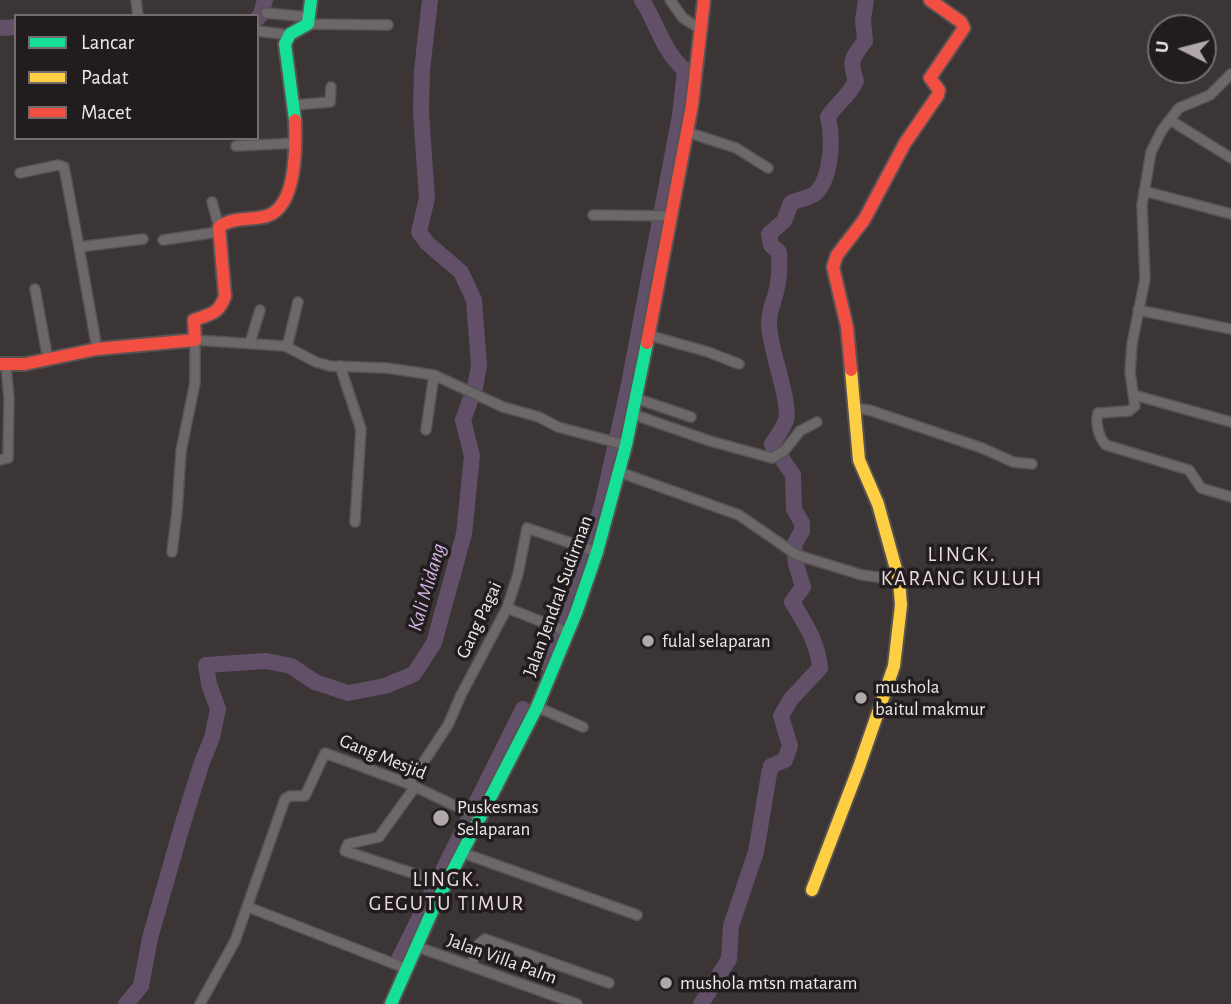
<!DOCTYPE html>
<html>
<head>
<meta charset="utf-8">
<style>
	body { margin:0 }
	#map { position:relative; width:1231px; height:1004px; overflow:hidden; background:#3c3536; font-family:"Alegreya Sans",sans-serif }
	canvas { display:block }
	.legend { position:absolute; left:14px; top:14px; width:245px; height:126px; box-sizing:border-box; background:#211c1d; border:2px solid #736d6e; margin:0; padding:9px 12px; list-style:none; font-size:21px; color:#efe6e8 }
	.legend li { display:flex; align-items:center; gap:14px; height:35px }
	.legend b { width:35px; border:2px solid #736d6e }
	.north { position:absolute; left:1147px; top:14px; width:70px; height:70px; box-sizing:border-box; background:#211c1d; border:2px solid #736d6e; border-radius:50%; rotate:276deg; font-size:19px; font-weight:700; line-height:28px; text-align:center; color:#efe6e8 }
	.north::after { content:''; display:block; margin:auto; width:24px; height:32px; background:#b0a8aa; clip-path:polygon(50% 0,100% 100%,50% 72%,0 100%) }
</style>
</head>
<body>
<div id="map">
<canvas width="1231" height="1004"></canvas>
<ul class="legend">
<li><b style="height:9px;background:#16e098"></b>Lancar</li>
<li><b style="height:9px;background:#ffcf43"></b>Padat</li>
<li><b style="height:9px;background:#f24e42"></b>Macet</li>
</ul>
<div class="north">U</div>
</div>
<script>
const ctx = document.querySelector('canvas').getContext('2d');
ctx.lineJoin = 'round';
function stroke(path, color, width, dash) { ctx.strokeStyle = color; ctx.lineWidth = width; ctx.lineCap = dash ? 'butt' : 'round'; ctx.setLineDash(dash || []); ctx.stroke(path); }
function write(font, color, halo, rows, align = 'center') {
  ctx.font = font + ' "Alegreya Sans",sans-serif'; ctx.lineWidth = 7; ctx.setLineDash([]); ctx.textBaseline = 'middle'; ctx.strokeStyle = halo; ctx.fillStyle = color; for (const [text, x, y, turn = 0] of rows) {
    ctx.save(); ctx.translate(x, y); ctx.rotate((+turn || 0) * Math.PI / 180); ctx.textAlign = isNaN(turn) ? turn : align; if (halo) ctx.strokeText(text, 0, 0); ctx.fillText(text, 0, 0); ctx.restore();
  }
}
const river = new Path2D(`
	M257,19L261,14L265,0
	M0,28L16,27
	M545,663L572,596L602,506L629,384L680,115L685,70C663,52 657,23 642,0
	M398,961L523,709
	M126,1004L141,986L150,938L182,826L202,762L212,738L218,709L209,684L206,665L266,661L291,666L315,682L348,693L385,686L414,674L434,643L464,534L472,456L463,420L475,387L479,366L474,300L461,272L427,243L419,232L427,198L421,112L422,70L430,0
	M701,1004L729,959L731,926L756,852L769,774L771,766L785,760L790,746L781,716L791,699L820,668C818,643 805,623 792,602L803,587L796,564L794,545L802,531V523L794,509L793,475L772,444C777,436 783,429 786,420C791,401 769,349 769,323C769,312 772,306 775,296C779,283 780,266 779,252L771,245L769,234L784,221L791,203C799,199 811,198 817,192C832,174 833,138 828,117C837,103 849,96 856,81C849,60 852,58 865,41L863,20L866,0`);
const street = new Path2D(`
	M136,0L138,16
	M670,0L683,18L700,29
	M266,13L309,17
	M308,24L388,25
	M257,31L282,34L288,37
	M1231,74L1210,95L1179,108L1162,130L1151,152L1142,205L1145,279L1132,344L1130,372L1135,406L1129,411L1098,413C1095,423 1099,438 1106,445L1189,470L1201,488L1231,497
	M295,105L330,102L331,87
	M1170,120L1231,158
	M687,132L736,148L768,168
	M236,146L296,143
	M20,173L58,165L64,167L79,247
	M1144,191L1231,214
	M212,202L219,227
	M593,215L672,216
	M163,240L218,232
	M35,289L48,360
	M1138,310L1231,329
	M648,335L708,352L739,364
	M250,343L260,310
	M287,347L298,302
	M97,349L79,247L143,239
	M340,366L361,429L355,522
	M1134,395L1231,422
	M635,398L691,417
	M854,408L869,410L982,448L1013,462L1032,464
	M632,414L710,441L772,458L784,451L800,431L817,422
	M426,430L434,375
	M0,460L8,458L9,399L6,365
	M619,472L739,515L797,555L862,575L899,580
	M172,552L177,512L181,451L195,383V340L285,346L316,362L330,366L387,368L434,375L503,407L539,417L558,427L626,445
	M507,608L568,632
	M537,707L583,727
	M409,784L448,725L461,695L507,608L518,574L527,528L597,552
	M415,787L379,837L348,844L345,851L446,884
	M463,853L637,915
	M248,907L405,968
	M415,946L577,1004
	M471,966L479,944L485,939L609,983
	M200,1004L235,941L285,799L290,796H305L325,753L409,784L481,818`);
const fast = new Path2D(`
	M295,120L285,44L290,34L308,24L311,0
	M391,1004L434,907L537,707L576,613L597,552L626,445L647,343`);
const slow = new Path2D(`
	M812,890L859,767L894,666L901,605L899,580L878,504L859,460L851,370`);
const jam = new Path2D(`
	M647,343L692,105L704,0
	M0,364H25L97,349L195,340L194,320C210,314 219,314 225,296L219,227C234,216 250,221 267,216C297,206 296,146 295,120
	M851,370L847,327L833,267L837,255L864,220L905,143L938,95L939,90L930,78L964,28L961,22L930,0`);
const markers = [
	[648,641,7,"#b0a8aa"],
	[861,698,7,"#b0a8aa"],
	[441,818,9,"#b0a8aa"],
	[666,983,7,"#b0a8aa"]
];
const streetNames = [
	["Jalan Jendral Sudirman",558,596,-70],
	["Gang Pagai",479,620,-65],
	["Gang Mesjid",383,757,22],
	["Jalan Villa Palm",502,959,20]
];
const poiNames = [
	["fulal selaparan",662,641],
	["mushola",875,687],
	["baitul makmur",875,709],
	["Puskesmas",457,807],
	["Selaparan",457,829],
	["mushola mtsn mataram",680,983]
];
const neighbourhoodNames = [
	["LINGK.",962,555],
	["KARANG KULUH",962,579],
	["LINGK.",447,880],
	["GEGUTU TIMUR",447,904]
];
const waterNames = [
	["Kali Midang",427,587,-74]
];
stroke(river, '#615068', 16);
stroke(street, '#585253', 12);
stroke(fast, '#585253', 16);
stroke(slow, '#585253', 16);
stroke(jam, '#585253', 16);
stroke(street, '#6c6869', 9);
stroke(fast, '#16e098', 12);
stroke(slow, '#ffcf43', 12);
stroke(jam, '#f24e42', 12);
for (const [x, y, r, color] of markers) { const dot = new Path2D(); dot.arc(x, y, r, 0, 2 * Math.PI); ctx.fillStyle = color; ctx.fill(dot); stroke(dot, '#211c1d', 2.5); }
write('19px', '#efe6e8', '#211c1d', streetNames);
write('19px', '#efe6e8', '#211c1d', poiNames, 'left');
ctx.letterSpacing = '2px';
write('21px', '#ebdbdf', '#211c1d', neighbourhoodNames);
ctx.letterSpacing = '0px';
write('italic 21px', '#d7b5e6', '#211c1d', waterNames);
</script>
</body>
</html>
